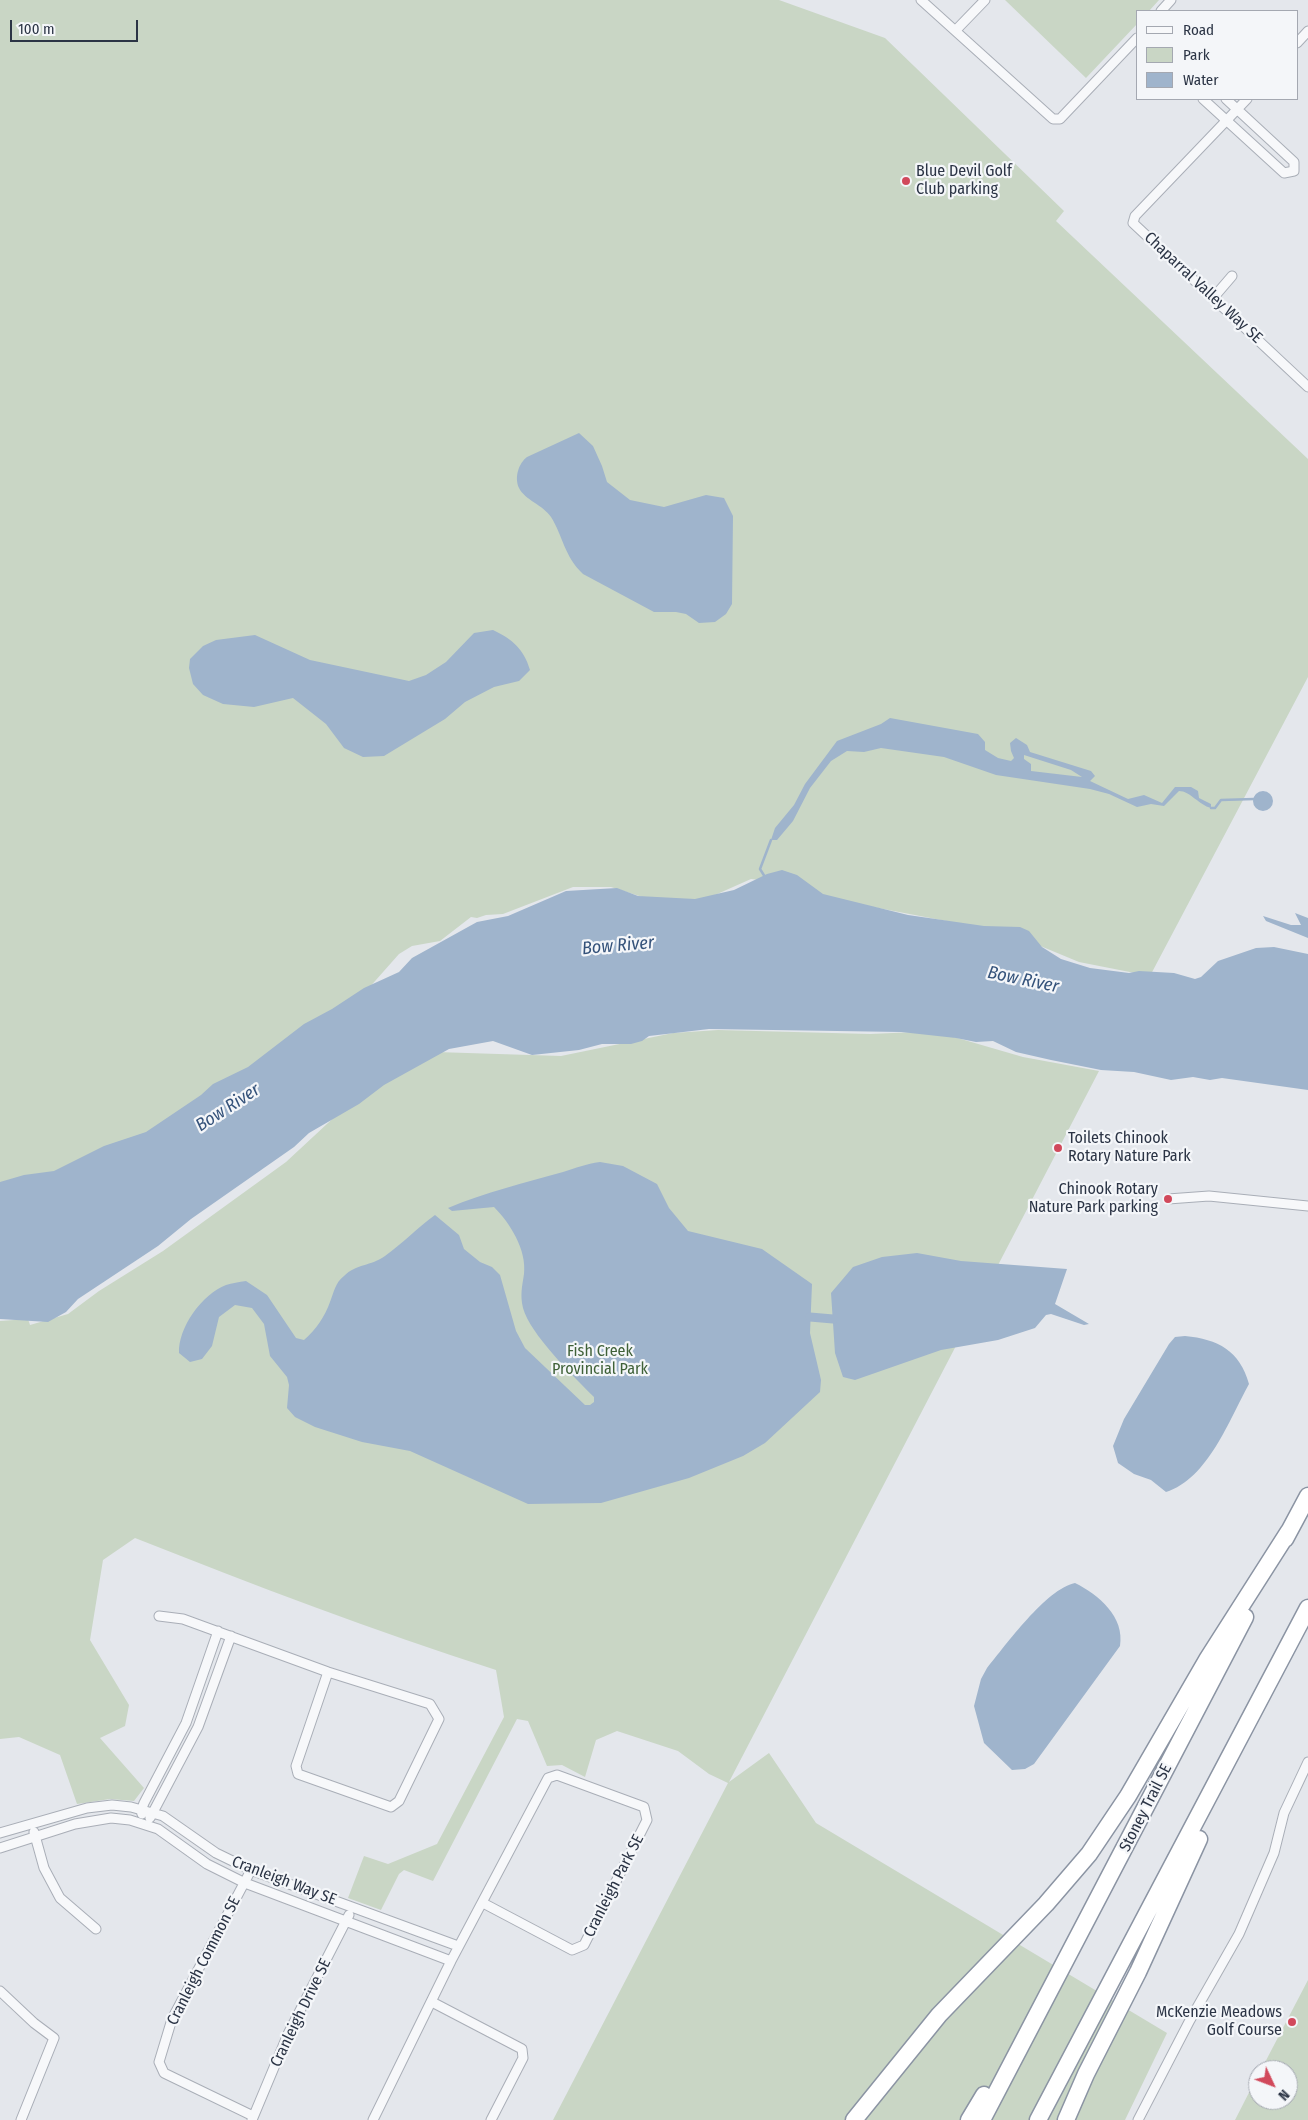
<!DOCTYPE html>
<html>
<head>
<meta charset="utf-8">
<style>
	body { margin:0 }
	#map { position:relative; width:1308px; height:2120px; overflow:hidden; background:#e4e7ec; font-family:"Fira Sans Condensed",sans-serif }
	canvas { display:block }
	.legend { position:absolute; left:1136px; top:10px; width:162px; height:90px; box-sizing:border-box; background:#f4f6f9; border:1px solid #a4a8b1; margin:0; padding:6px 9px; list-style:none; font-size:15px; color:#2b3445 }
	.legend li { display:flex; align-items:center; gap:10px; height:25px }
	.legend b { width:25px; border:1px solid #a4a8b1 }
	.north { position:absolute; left:1248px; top:2060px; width:50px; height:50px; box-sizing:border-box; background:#f4f6f9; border:1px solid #a4a8b1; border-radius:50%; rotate:133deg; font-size:14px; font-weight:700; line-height:20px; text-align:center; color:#2b3445 }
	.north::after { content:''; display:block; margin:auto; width:18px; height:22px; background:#d1495b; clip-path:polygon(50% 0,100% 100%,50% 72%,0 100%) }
	.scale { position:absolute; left:10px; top:20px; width:128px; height:22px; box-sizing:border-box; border:2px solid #2b3445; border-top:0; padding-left:6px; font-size:15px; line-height:18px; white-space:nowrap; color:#2b3445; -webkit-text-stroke:4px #f4f6f9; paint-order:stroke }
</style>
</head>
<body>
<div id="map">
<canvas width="1308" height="2120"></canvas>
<ul class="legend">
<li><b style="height:6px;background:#f7f8fa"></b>Road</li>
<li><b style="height:14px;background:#c9d6c5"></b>Park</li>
<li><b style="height:14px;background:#9fb4cc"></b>Water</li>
</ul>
<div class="north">N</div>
<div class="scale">100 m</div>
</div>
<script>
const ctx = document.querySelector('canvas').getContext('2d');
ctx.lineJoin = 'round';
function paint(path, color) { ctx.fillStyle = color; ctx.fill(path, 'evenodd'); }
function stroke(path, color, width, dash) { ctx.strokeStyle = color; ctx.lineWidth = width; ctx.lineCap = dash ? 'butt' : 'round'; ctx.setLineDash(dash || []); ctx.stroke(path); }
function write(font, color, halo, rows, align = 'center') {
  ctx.font = font + ' "Fira Sans Condensed",sans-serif'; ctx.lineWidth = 4.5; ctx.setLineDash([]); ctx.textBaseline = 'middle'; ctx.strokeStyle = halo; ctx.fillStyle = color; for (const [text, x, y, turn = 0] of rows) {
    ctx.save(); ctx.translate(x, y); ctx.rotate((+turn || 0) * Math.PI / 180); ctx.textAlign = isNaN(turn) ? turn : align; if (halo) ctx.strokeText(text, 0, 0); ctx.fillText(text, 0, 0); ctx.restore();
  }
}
const green = new Path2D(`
	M0,0H779L885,38L1064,211L1056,221L1308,459V677L1150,976L1079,962L1009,933L831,899L780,882L751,879L706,899L661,903L611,887H573L503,914L486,915L477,918L471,917L440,941L412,946L399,954L368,989L159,1129L0,1203Z
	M1005,0H1159L1149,11H1137V24L1086,78Z
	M718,1030L870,1034L916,1032L954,1037L1023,1057L1099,1071L729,1782L769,1753L816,1823L1167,2033L1125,2120H553L728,1783L709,1774L678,1751L617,1731L596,1740L585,1777L562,1765L547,1766L528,1721L517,1719L433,1881L404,1870L399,1874L381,1910L348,1898L364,1856L388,1864L437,1844L504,1717L496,1670C374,1631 254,1585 135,1538L103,1560L90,1640L129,1705L125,1726L100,1738L144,1788L134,1801L110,1799L77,1804L60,1755L19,1737L0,1739V1321L28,1319L30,1325L68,1314L99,1291L163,1251L286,1162L370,1084L436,1052L561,1056L673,1033Z
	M1308,1980V2120H1235L1258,2075V2100H1288V2070H1261Z`);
const water = new Path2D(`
	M579,433L593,446L602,466L607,482L630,500L664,507L706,495L724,498L733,516L732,604L726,614L715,622L699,623L686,614L676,612H654L583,574C564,556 563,536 551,517C543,505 525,500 519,488C514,477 519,463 527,457Z
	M493,630C512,639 524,649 530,670L519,681L494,687L465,702L445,719L384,756L363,757L344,748L326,724L293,698L254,707L223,704L203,695L193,684L189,668L190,659L203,646L216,640L255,635L310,660L409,681L426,675L446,662L474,633Z
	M890,718L978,734L985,742V750L998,758L1011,761L1014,758L1011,751L1010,743L1016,738L1027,745L1030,752L1091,771L1095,776L1090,781L1128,799L1144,795L1162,803L1175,787H1191L1198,791L1199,798L1211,804V808C1199,805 1190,791 1179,791L1164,806L1151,804L1137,807L1109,794L1090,789L996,775L944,757L881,748L864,752L847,751L831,761L810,788L793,821L777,840H771L775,828L794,805L805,784L837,741L881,724ZM1024,755L1071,770L1082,777L1031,771V764L1024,759Z
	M1253 801a10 10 0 1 1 20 0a10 10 0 1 1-20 0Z
	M782,870L797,875L823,894L908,915L984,926L1020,927L1029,931L1042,947L1061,959L1090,968L1129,973L1139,971L1174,973L1195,979L1201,977L1218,961L1256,948L1274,947L1308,954V1090L1222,1078L1210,1080L1193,1077L1171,1080L1134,1072L1101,1070L1051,1060L1016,1052L993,1041L976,1042L956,1038L901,1032L709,1029L649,1036L642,1041L631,1044H602L579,1050L532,1055L493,1041L449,1049L384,1085L359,1104L309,1133L294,1147L191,1219L158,1246L78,1299L66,1312L48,1322L0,1319V1182L24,1175L54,1171L104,1146L146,1132L201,1095L213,1084L248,1067L304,1024L332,1009L364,988L399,972L412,958L477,922L508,916L566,891L617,888L638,896L695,899L734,890L767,874Z
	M1295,913L1308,918V938L1266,921L1263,916L1291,925H1301Z
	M600,1162L623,1166L657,1184L669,1208L688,1231L762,1249L812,1284L810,1333L821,1380L820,1392L765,1443L743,1456L689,1478L601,1503L528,1504L410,1451L362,1442L315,1427L295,1417L287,1408L289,1385L287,1377L270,1356L264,1324L252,1308L235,1305L219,1317L212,1346L202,1359L190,1362L179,1353C178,1328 202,1294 226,1285C232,1283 239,1282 246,1281L267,1295L296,1338L304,1340C316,1330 325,1316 330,1302C334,1292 335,1283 344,1276C356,1264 371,1266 385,1256C402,1244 417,1228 435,1215L459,1235L464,1249L480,1262L492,1267L500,1275L516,1331L525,1348L585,1405H590L594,1402V1397C574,1377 530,1334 523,1308C520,1295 522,1287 524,1274C527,1250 510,1223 494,1207L452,1211L448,1208C486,1192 524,1183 563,1172C576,1168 586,1164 600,1162Z
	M917,1253L961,1261L1067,1269L1055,1304L1089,1324L1084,1325L1051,1314L1046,1315L1035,1328L998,1340L941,1350L855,1380L843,1377L835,1353L831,1293L853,1267L882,1257Z
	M1185,1336C1218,1339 1240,1351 1249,1384C1229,1420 1208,1479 1166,1492L1151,1480L1134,1474L1118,1463L1113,1446L1124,1419L1169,1344L1175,1337Z
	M1075,1583C1099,1595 1125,1617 1120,1646L1034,1764L1025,1769L1012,1770L984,1743L974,1706L981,1679L987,1668C1006,1645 1046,1589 1075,1583Z`);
const stream = new Path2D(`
	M1211,808H1215L1221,800L1254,799
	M765,877L760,869L771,840`);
const canal = new Path2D(`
	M810,1317L833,1319`);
const street = new Path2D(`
	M921,0L1053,119H1060L1137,38
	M1161,11L1171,0
	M956,30L985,0
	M1297,43L1308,31
	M1203,99L1284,173L1294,171V162L1226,99
	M1247,99L1135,216L1133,223L1308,387
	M1214,297L1232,276
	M1168,1199L1209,1196L1308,1206
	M159,1616L183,1619L328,1672L430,1704L439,1719L399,1801L391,1807L298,1774L296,1766L328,1672
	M142,1814L141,1811L144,1803L186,1723L218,1631
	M150,1818L198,1727L231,1636
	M34,1832L44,1868L60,1898L96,1929
	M0,1833L87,1808L112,1805L131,1807L163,1816L216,1853L251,1870L458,1946
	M0,1848L75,1824L111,1818L130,1820L158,1829L207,1864L245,1883L451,1961
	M251,1870L172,2019L159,2062L164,2073L253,2116
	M0,1991L34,2023L54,2038L21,2120
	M432,2002L522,2049L523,2058L491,2120
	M252,2120L288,2034L349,1915
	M373,2120L451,1961L548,1778L557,1775L644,1807L647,1820L584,1945L572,1950L483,1903
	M1138,2120L1190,2020L1239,1934L1274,1853L1284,1813L1308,1762`);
const highway = new Path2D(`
	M1285,1539L1308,1496
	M854,2120L939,2015L1046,1904L1089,1854L1128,1796L1208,1658L1289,1531
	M969,2120L984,2095
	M982,2120L1245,1617
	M1038,2120L1308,1608
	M1066,2120L1086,2074L1138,1972L1199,1839`);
const markers = [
	[906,181,5,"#d1495b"],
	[1058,1148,5,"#d1495b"],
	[1168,1199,5,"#d1495b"],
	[1292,2022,5,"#d1495b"]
];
const poiNames = [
	["Blue Devil Golf",916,172],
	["Club parking",916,190],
	["Toilets Chinook",1068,1139],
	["Rotary Nature Park",1068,1157],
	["Chinook Rotary",1158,1190,"right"],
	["Nature Park parking",1158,1208,"right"],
	["McKenzie Meadows",1282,2013,"right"],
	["Golf Course",1282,2031,"right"]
];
const streetNames = [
	["Chaparral Valley Way SE",1203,288,43],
	["Stoney Trail SE",1146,1808,-63],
	["Cranleigh Way SE",284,1881,21],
	["Cranleigh Park SE",614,1886,-63],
	["Cranleigh Common SE",204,1961,-63],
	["Cranleigh Drive SE",301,2013,-64]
];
const parkNames = [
	["Fish Creek",600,1352],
	["Provincial Park",600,1370]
];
const waterNames = [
	["Bow River",618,946,-5],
	["Bow River",1023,980,12],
	["Bow River",228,1108,-33]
];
paint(green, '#c9d6c5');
paint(water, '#9fb4cc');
stroke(stream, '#9fb4cc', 2.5);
stroke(canal, '#9fb4cc', 9);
stroke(street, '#a9aeb7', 11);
stroke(highway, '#8b94a3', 19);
stroke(street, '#f7f8fa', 9);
stroke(highway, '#fff', 16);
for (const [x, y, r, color] of markers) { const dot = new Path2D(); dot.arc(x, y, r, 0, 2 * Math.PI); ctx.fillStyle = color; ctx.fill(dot); stroke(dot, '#f4f6f9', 2); }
write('16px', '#2b3445', '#f4f6f9', poiNames, 'left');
write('16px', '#2b3445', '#f4f6f9', streetNames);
write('16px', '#3f6138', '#f4f6f9', parkNames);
write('italic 18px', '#34527a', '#f4f6f9', waterNames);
</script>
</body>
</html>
